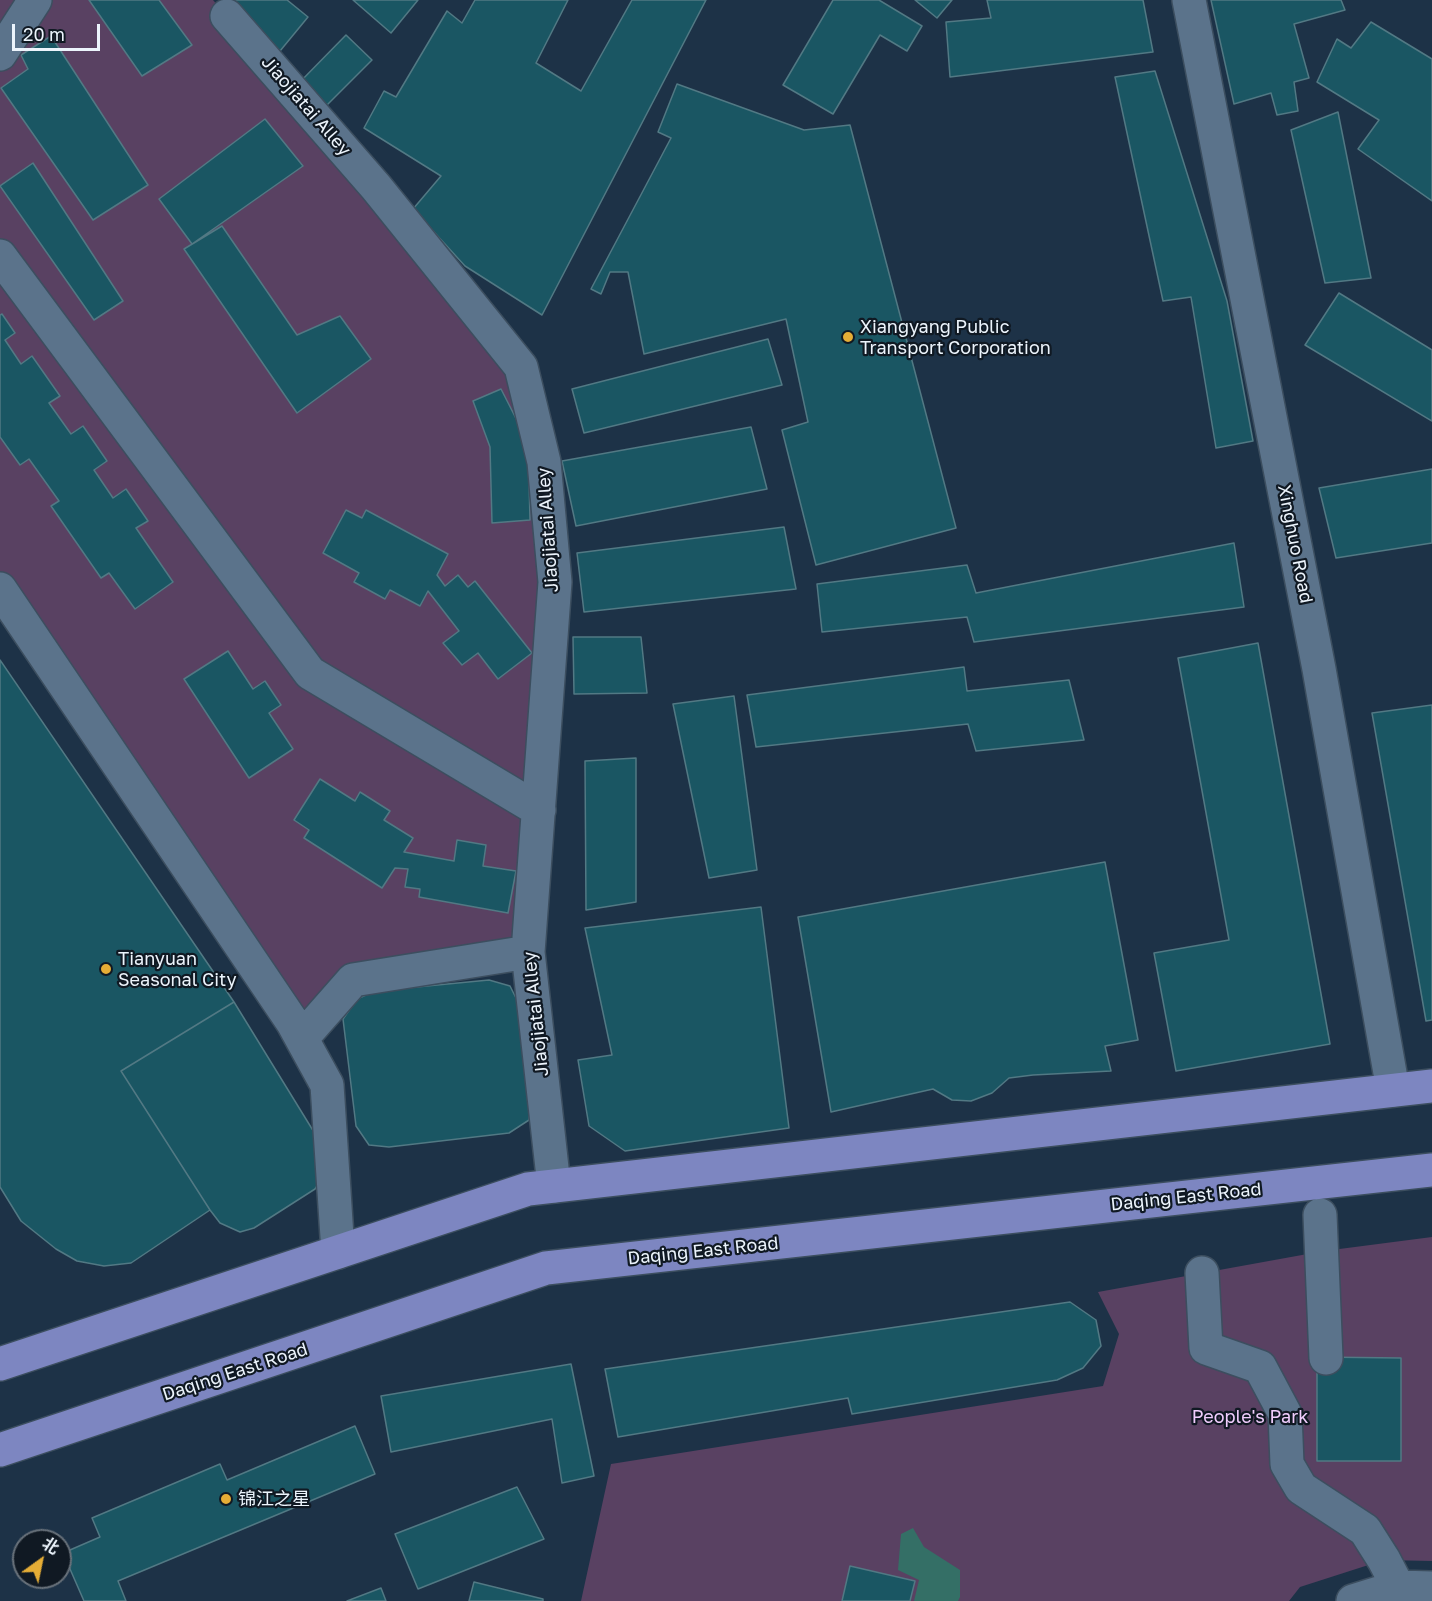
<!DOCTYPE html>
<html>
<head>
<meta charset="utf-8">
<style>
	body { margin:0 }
	#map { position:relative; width:1432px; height:1601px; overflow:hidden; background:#1d3247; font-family:"Golos Text","Noto Sans SC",sans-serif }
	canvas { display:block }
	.north { position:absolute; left:12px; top:1529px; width:60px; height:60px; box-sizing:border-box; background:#101923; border:2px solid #68717a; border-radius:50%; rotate:33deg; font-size:16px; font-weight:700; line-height:24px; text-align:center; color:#ecf4fc }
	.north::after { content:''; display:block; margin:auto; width:21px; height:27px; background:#e5ad36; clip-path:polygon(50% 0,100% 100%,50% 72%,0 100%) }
	.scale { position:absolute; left:12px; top:24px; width:88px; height:27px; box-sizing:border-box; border:3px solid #ecf4fc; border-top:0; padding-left:8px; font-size:18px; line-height:21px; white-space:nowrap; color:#ecf4fc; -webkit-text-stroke:4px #101923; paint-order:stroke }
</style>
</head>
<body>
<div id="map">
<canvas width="1432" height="1601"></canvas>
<div class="north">北</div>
<div class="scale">20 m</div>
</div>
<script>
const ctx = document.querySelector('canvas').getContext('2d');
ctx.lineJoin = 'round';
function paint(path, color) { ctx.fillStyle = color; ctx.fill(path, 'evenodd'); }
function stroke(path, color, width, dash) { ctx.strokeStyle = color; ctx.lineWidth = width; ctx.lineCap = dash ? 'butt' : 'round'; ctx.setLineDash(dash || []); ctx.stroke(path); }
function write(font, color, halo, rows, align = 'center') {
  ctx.font = font + ' "Golos Text","Noto Sans SC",sans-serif'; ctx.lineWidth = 4.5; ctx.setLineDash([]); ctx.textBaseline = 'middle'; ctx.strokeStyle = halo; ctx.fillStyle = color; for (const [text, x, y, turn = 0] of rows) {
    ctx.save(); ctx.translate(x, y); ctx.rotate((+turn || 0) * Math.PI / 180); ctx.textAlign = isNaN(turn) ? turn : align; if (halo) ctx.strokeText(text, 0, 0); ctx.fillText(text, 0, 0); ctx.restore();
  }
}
const green = new Path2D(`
	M0,0H213L376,187L521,367L555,582L528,952L353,980L302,1038L0,590Z
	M1432,1237V1561L1384,1560L1300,1587L1289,1601H581L611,1464L1103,1386L1119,1334L1098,1292L1324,1251Z`);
const water = new Path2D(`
	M913,1528L924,1547L960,1570V1597L958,1601H914L919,1580L898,1570L901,1534Z`);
const building = new Path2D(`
	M89,0H159L192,45L142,76Z
	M220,0H287L308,17L280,51Z
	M353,0H418L391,33Z
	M475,0H568L536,63L581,91L632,0H706L542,315L465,266L413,209L441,176L364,128L384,91L396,97L447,11L462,23Z
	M833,0H879L922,26L907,51L880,35L833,114L783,85Z
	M915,0H952L937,18Z
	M987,0H1143L1153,52L950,77L946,22L991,18Z
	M1211,0H1341L1345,10L1294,24L1309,78L1294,82L1298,111L1277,115L1271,93L1234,104Z
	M1371,22L1432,59V201L1358,149L1379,120L1317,82L1337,39L1351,48Z
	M346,35L372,60L321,111L296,86Z
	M51,36L148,185L93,220L1,88L28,69L21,55Z
	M1155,71L1227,301L1253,441L1216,448L1191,297L1163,301L1115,77Z
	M677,84L804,130L850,125L956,528L816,565L782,430L808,422L786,319L644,354L628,272H610L601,294L591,289L671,138L658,132Z
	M1338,112L1371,278L1325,283L1291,130Z
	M265,119L303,166L192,244L159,199Z
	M33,163L123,301L94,320L0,186Z
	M222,226L297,335L340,316L371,359L297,413L184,249Z
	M1339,293L1432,350V421L1305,345Z
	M2,314L15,333L5,340L21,364L32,356L60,396L49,403L71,434L83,426L107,461L94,470L113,498L126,489L148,521L136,528L173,582L135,609L109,573L101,578L51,506L59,501L29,459L20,465L0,437V315Z
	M768,339L782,385L584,433L572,389Z
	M501,389L528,442L530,520L492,523L490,447L473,401Z
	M751,427L767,489L576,526L562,461Z
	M1432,469V543L1336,558L1319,488Z
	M346,510L362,518L366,510L448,554L437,575L445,586L458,575L468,587L475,581L532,653L498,679L478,653L462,665L443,643L459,631L428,591L420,606L390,590L385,599L354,582L359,573L323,553Z
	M784,527L796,589L584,612L577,553Z
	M1234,543L1244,607L974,642L967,617L822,632L817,584L967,565L976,593Z
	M573,637H641L647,693L574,694Z
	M1258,643L1330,1044L1176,1071L1154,953L1229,940L1178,658Z
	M228,651L253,689L265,681L281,705L269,713L293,749L249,778L184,679Z
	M0,660L234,1002L121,1071L210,1210L131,1263L104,1266L77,1261L56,1249L21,1221L0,1187Z
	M964,667L967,691L1069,680L1084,740L976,751L968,724L756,747L747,695Z
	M734,696L757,870L709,878L673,704Z
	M1432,705V1020L1426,1021L1372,713Z
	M636,758V902L586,910L585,761Z
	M320,779L355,801L360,792L390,811L384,820L413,838L404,852L454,861L457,840L486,845L483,866L516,871L508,913L419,897L420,889L405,887L408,869L395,868L382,888L304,838L309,830L294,820Z
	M1105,862L1138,1040L1105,1046L1111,1071L1033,1075L1009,1078L992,1093L971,1101L952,1100L933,1089L831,1112L798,917Z
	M761,907L789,1128L625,1151L589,1126L578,1060L612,1055L585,928Z
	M489,980L510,986L521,1008L531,1097L529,1120L509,1133L389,1147L369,1145L356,1126L343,1019L357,999L375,991Z
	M234,1002L325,1150L322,1178L315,1189L254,1228L240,1232L220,1223L210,1210L121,1071Z
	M1070,1302L1096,1320L1101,1346L1083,1368L1057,1380L852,1414L848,1398L618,1437L605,1369Z
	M1317,1357L1401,1358V1461H1317Z
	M571,1364L594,1476L562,1483L552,1419L391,1452L381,1396Z
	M355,1426L375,1474L118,1581L126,1601H84L63,1553L100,1537L92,1518L220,1464L227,1480Z
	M517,1487L544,1539L418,1589L395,1534Z
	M850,1566L915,1581L910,1601H842Z
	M474,1582L543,1599V1601H469Z
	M381,1588L386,1601H347Z`);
const minor = new Path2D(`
	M1189,0L1319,669L1393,1090
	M227,16L376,187L521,367L544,462L555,582L528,952L554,1186
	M0,54L35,0
	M0,256L310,673L539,810
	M0,589L293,1023L327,1085L338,1252
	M302,1038L353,980L528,952
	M1320,1215L1326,1358
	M1202,1273L1206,1348L1260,1367L1285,1414L1287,1464L1301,1488L1365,1530L1384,1560L1398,1587
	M1353,1601L1398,1587L1432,1588`);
const major = new Path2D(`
	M0,1364L528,1189L1432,1086
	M0,1450L546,1268L1432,1170`);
const markers = [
	[848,337,6,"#e5ad36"],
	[106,969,6,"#e5ad36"],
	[226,1499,6,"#e5ad36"]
];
const streetNames = [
	["Jiaojiatai Alley",306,106,49],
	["Jiaojiatai Alley",548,530,-94],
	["Xinghuo Road",1295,544,79],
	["Jiaojiatai Alley",536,1014,-96],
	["Daqing East Road",1186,1197,-6],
	["Daqing East Road",703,1251,-6],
	["Daqing East Road",235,1372,-18]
];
const poiNames = [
	["Xiangyang Public",860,327],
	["Transport Corporation",860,348],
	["Tianyuan",118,959],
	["Seasonal City",118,980],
	["锦江之星",238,1499]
];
const parkNames = [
	["People's Park",1250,1417]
];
paint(green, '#594162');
paint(water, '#346f66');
paint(building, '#1a5663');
stroke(building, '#527984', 1.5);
stroke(minor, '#3c4e5f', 36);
stroke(major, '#3c4e5f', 36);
stroke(minor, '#5b738b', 33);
stroke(major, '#7d86c1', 33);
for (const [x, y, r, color] of markers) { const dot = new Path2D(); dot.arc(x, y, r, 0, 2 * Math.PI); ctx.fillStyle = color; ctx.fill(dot); stroke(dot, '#101923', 2); }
write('18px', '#ecf4fc', '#101923', streetNames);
write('18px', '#ecf4fc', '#101923', poiNames, 'left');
write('18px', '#f0cdfd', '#101923', parkNames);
</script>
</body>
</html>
